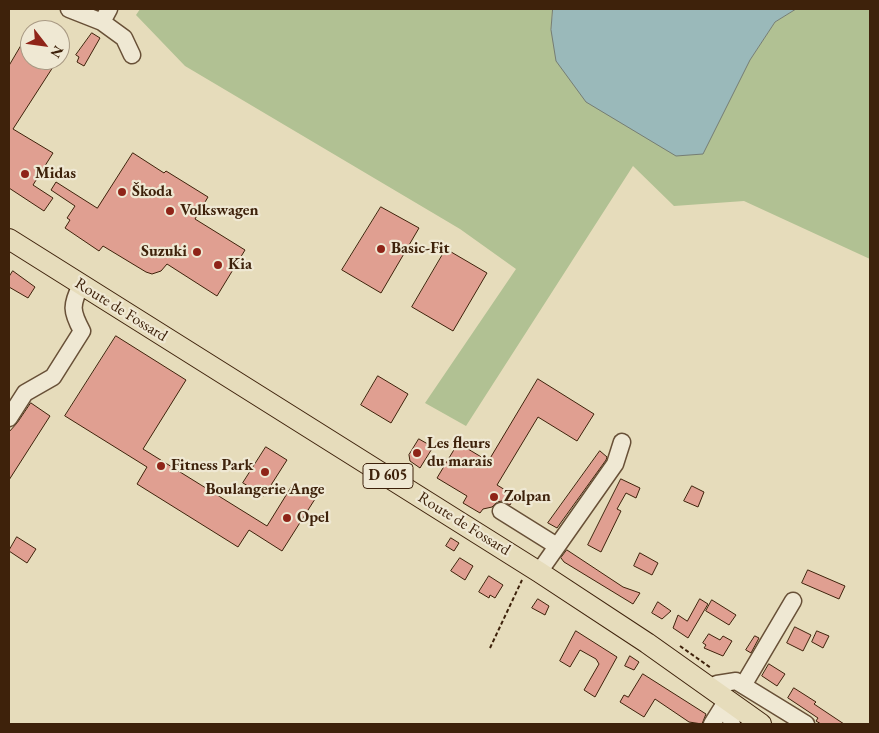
<!DOCTYPE html>
<html>
<head>
<meta charset="utf-8">
<style>
	body { margin:0 }
	#map { position:relative; width:879px; height:733px; overflow:hidden; background:#e6dcbb; font-family:"EB Garamond",serif }
	canvas { display:block }
	.frame { position:absolute; inset:0; border:10px solid #3e220b; pointer-events:none }
	.north { position:absolute; left:20px; top:20px; width:50px; height:50px; box-sizing:border-box; background:#efe8d3; border:1px solid #a89983; border-radius:50%; rotate:120deg; font-size:14px; font-weight:700; line-height:20px; text-align:center; color:#3e220b }
	.north::after { content:''; display:block; margin:auto; width:18px; height:22px; background:#8f2418; clip-path:polygon(50% 0,100% 100%,50% 72%,0 100%) }
</style>
</head>
<body>
<div id="map">
<canvas width="879" height="733"></canvas>
<div class="frame"></div>
<div class="north">N</div>
</div>
<script>
const ctx = document.querySelector('canvas').getContext('2d');
ctx.lineJoin = 'round';
function paint(path, color) { ctx.fillStyle = color; ctx.fill(path, 'evenodd'); }
function stroke(path, color, width, dash) { ctx.strokeStyle = color; ctx.lineWidth = width; ctx.lineCap = dash ? 'butt' : 'round'; ctx.setLineDash(dash || []); ctx.stroke(path); }
function write(font, color, halo, rows, align = 'center') {
  ctx.font = font + ' "EB Garamond",serif'; ctx.lineWidth = 4.5; ctx.setLineDash([]); ctx.textBaseline = 'middle'; ctx.strokeStyle = halo; ctx.fillStyle = color; for (const [text, x, y, turn = 0] of rows) {
    ctx.save(); ctx.translate(x, y); ctx.rotate((+turn || 0) * Math.PI / 180); ctx.textAlign = isNaN(turn) ? turn : align; if (halo) ctx.strokeText(text, 0, 0); ctx.fillText(text, 0, 0); ctx.restore();
  }
}
const green = new Path2D(`
	M140,9H553L551,30L750,60L775,22L796,9H870V259L744,201L674,206L633,166L466,426L425,403L516,269L460,229L185,66L136,15Z`);
const water = new Path2D(`
	M553,9H796L775,22L750,60L703,154L676,156L586,102L556,61L551,30Z`);
const building = new Path2D(`
	M92,33L100,38L84,66L77,62L79,57L76,55Z
	M21,46L30,52V60H42L53,67L13,129L53,153L33,185L53,198L44,211L9,188V66Z
	M133,153L164,173L166,171L208,197L195,219L245,250L217,296L167,264L161,271L152,274L146,272L103,246L99,251L65,228L70,220L67,218L75,206L51,190L56,182L97,208Z
	M381,207L419,228L381,293L342,270Z
	M446,249L487,273L453,331L412,307Z
	M13,271L35,287L28,298L9,287V277Z
	M116,336L186,380L143,449L267,526L293,484L315,499L282,551L249,530L238,547L137,484L147,467L65,416Z
	M378,376L408,394L391,423L361,405Z
	M538,379L594,414L577,441L538,417L497,485L515,496L510,505L502,501L497,502L492,507L483,509L480,513L463,503L467,496L437,478L458,443L488,461Z
	M31,403L50,416L9,480V432L17,423Z
	M419,439L433,447L420,468L410,461L409,455Z
	M266,447L287,460L264,496L243,483Z
	M600,451L607,457L606,460L557,528L548,523Z
	M621,479L640,488L636,498L626,493L617,509L621,511L601,552L588,545Z
	M692,486L704,492L698,507L684,501Z
	M17,537L36,549L27,563L9,551Z
	M451,538L459,543L454,551L446,546Z
	M567,550L623,587L640,593L633,604L564,562L561,558Z
	M640,553L658,563L652,575L634,566Z
	M460,558L473,566L465,580L451,571Z
	M808,570L845,586L839,599L802,583Z
	M489,576L503,585L495,598L490,595L489,598L479,592Z
	M538,599L549,606L545,615L532,608Z
	M700,599L708,604L688,638L673,628L678,615L687,621Z
	M712,600L736,615L729,625L706,611Z
	M658,602L671,611L662,619L652,613Z
	M795,627L811,635L803,651L787,643Z
	M576,631L617,657L595,697L584,690L599,664L596,659L580,650L570,667L560,661Z
	M817,631L829,636L823,648L812,642Z
	M709,634L720,640L723,636L732,641L723,656L704,648L706,645L703,643Z
	M755,636L759,638L751,653L746,650Z
	M630,656L639,662L634,670L625,666Z
	M769,664L785,674L777,686L762,676Z
	M643,674L706,714L702,724L689,722L655,699L644,717L620,702L624,695L628,697Z
	M794,688L816,702L814,704L844,724H821L816,721L818,718L788,698Z`);
const path = new Path2D(`
	M680,646L711,668
	M490,648L522,580`);
const minor = new Path2D(`
	M69,9L102,22
	M109,9L102,22L124,38L132,55
	M9,418L25,393L53,377L82,331C71,311 71,305 81,285
	M501,511L557,546
	M539,572L615,464L622,442
	M744,684L793,601
	M712,690L717,684L736,681L806,724
	M712,724L727,700
	M732,724L730,717L734,705`);
const major = new Path2D(`
	M9,239L539,572L647,643L761,724`);
const markers = [
	[25,174,5,"#8f2418"],
	[122,192,5,"#8f2418"],
	[170,211,5,"#8f2418"],
	[381,249,5,"#8f2418"],
	[197,252,5,"#8f2418"],
	[218,265,5,"#8f2418"],
	[417,453,5,"#8f2418"],
	[161,466,5,"#8f2418"],
	[265,472,5,"#8f2418"],
	[494,497,5,"#8f2418"],
	[287,518,5,"#8f2418"]
];
const shields = [
	[388,476,50]
];
const shieldNames = [
	["D 605",388,476]
];
const poiNames = [
	["Midas",35,174],
	["Škoda",132,192],
	["Volkswagen",180,211],
	["Basic-Fit",391,249],
	["Suzuki",187,252,"right"],
	["Kia",228,265],
	["Les fleurs",427,444],
	["du marais",427,462],
	["Fitness Park",171,466],
	["Boulangerie Ange",265,490,"center"],
	["Zolpan",504,497],
	["Opel",297,518]
];
const streetNames = [
	["Route de Fossard",121,310,32],
	["Route de Fossard",464,524,32]
];
paint(green, '#b1c193');
paint(water, '#9ab9ba');
stroke(water, '#757d74', 1);
paint(building, '#e09f91');
stroke(building, '#3e220b', 1);
stroke(minor, '#685037', 19);
stroke(major, '#3e220b', 22);
stroke(path, '#3e220b', 2, [4, 2.5]);
stroke(minor, '#efe8d3', 16);
stroke(major, '#e6dcbb', 20);
for (const [x, y, r, color] of markers) { const dot = new Path2D(); dot.arc(x, y, r, 0, 2 * Math.PI); ctx.fillStyle = color; ctx.fill(dot); stroke(dot, '#efe8d3', 2); }
for (const [x, y, w] of shields) { const box = new Path2D(); box.roundRect(x - w / 2, y - 12.5, w, 25, 4); ctx.fillStyle = '#efe8d3'; ctx.fill(box); stroke(box, '#3e220b', 1); }
write('bold 15px', '#3e220b', null, shieldNames);
write('bold 16px', '#3e220b', '#efe8d3', poiNames, 'left');
write('16px', '#3e220b', '#efe8d3', streetNames);
</script>
</body>
</html>
